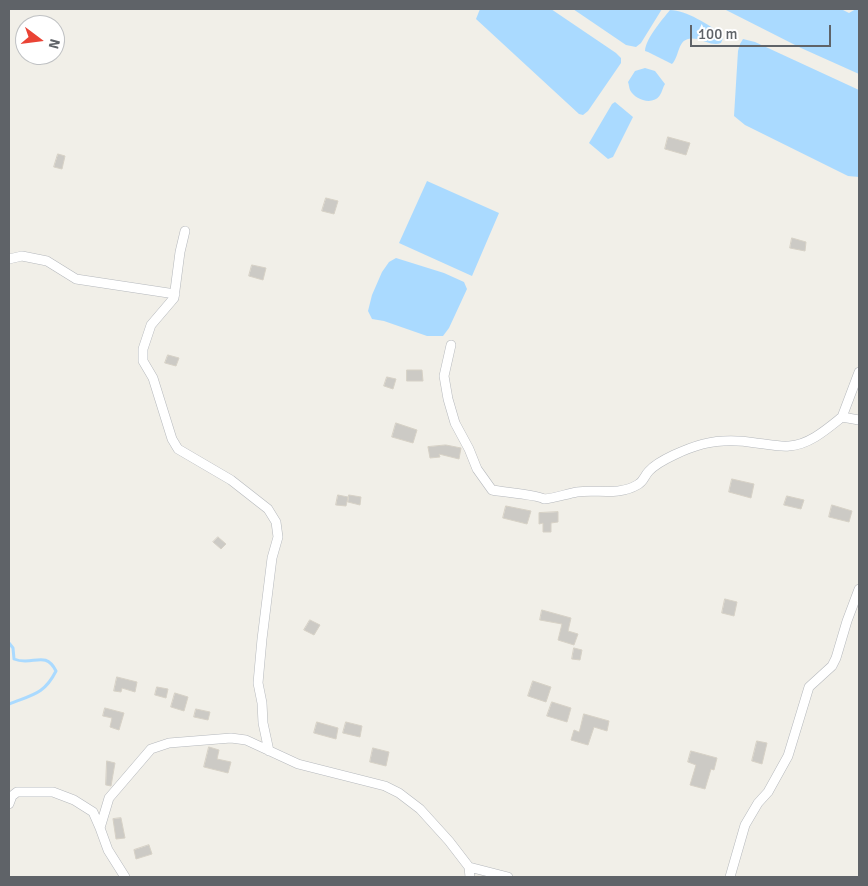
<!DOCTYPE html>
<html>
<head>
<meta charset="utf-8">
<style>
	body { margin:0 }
	#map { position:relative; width:868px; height:886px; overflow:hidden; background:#f1efe8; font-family:Signika,sans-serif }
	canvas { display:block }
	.frame { position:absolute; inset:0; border:10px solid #5f6368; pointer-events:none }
	.north { position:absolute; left:15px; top:15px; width:50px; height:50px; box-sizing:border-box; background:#fff; border:1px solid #bfc1c3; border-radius:50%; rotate:105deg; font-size:14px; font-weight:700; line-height:20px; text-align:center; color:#5f6368 }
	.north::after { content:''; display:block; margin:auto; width:18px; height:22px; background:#ea4335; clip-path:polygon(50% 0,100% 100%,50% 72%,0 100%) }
	.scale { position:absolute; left:690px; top:25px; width:141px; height:22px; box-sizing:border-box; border:2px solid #5f6368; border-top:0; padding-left:6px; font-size:15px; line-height:18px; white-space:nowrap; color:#5f6368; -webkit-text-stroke:4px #fff; paint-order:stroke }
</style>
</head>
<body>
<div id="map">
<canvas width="868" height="886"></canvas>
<div class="frame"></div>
<div class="north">N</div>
<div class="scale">100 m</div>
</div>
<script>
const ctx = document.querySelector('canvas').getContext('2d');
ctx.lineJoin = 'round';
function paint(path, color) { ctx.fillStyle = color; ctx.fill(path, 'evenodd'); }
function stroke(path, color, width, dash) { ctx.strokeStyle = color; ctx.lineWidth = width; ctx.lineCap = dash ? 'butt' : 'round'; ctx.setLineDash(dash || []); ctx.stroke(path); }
const water = new Path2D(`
	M480,9H551L616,53L621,58V63L588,111L583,115L579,114L476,19Z
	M573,9H662L641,43L636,47L626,45Z
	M724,9H841L849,13L856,9H859V74L801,48Z
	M670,10C686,10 709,25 722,34L723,38L721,43C713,46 705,41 697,39C676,35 681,55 672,64L648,52L645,51C646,38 662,20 670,10Z
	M743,39L755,42L859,90V177L848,176L745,125L734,116L738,51L740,44Z
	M645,68L655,71L665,84C663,87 662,92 660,95C653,106 635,100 630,90C629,87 629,85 628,82L635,71Z
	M615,102L633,117L613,157L608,159L589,143L612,104Z
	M427,181L499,213L472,276L399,243Z
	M396,258L444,273L464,282L467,289L449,328L443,336H427L384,321L372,319L368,311L372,295L382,272L389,262Z`);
const stream = new Path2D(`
	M9,643L13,648L14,659C32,667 45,649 56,671C44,695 31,695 9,704`);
const building = new Path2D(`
	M668,137L690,143L686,155L665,149Z
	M58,154L65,156L62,169L54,167Z
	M326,198L338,201L334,214L322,211Z
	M792,238L806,242L805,251L790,248Z
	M252,265L266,268L263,280L249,276Z
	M168,355L179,358L176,366L165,363Z
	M407,370H422L423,381H407Z
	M387,377L396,379L393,389L384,386Z
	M396,423L417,430L413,443L392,437Z
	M446,445L461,448L459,459L439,454L440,457L430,458L428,447Z
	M732,479L754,484L751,498L729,492Z
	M338,495L348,497L346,506L336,505Z
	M349,495L361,497L360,505L348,502Z
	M787,496L804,500L801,509L784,505Z
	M832,505L852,511L849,522L829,517Z
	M506,506L531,511L527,524L503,518Z
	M558,512V522L551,523V532H543V523L539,524V513Z
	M218,537L226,544L221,549L213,542Z
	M725,599L737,602L734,616L722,613Z
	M542,610L571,618L568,631L578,634L574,645L558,640L562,624L540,620Z
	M310,620L320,625L314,635L304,630Z
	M574,648L582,650L580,660L572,659Z
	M117,677L137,682L135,692L122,688L121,692L114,691Z
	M533,681L551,687L546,702L528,696Z
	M157,687L168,689L166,698L155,695Z
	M175,693L188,697L184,711L171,707Z
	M552,702L571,708L567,722L547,716Z
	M105,708L124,713L119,730L110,727L112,718L103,716Z
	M196,709L210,712L208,720L194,717Z
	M584,714L609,721L607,731L594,727L588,745L571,740L574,730L579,732Z
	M317,722L338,728L336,739L314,733Z
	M346,722L362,726L360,737L343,733Z
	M757,741L767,743L762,764L752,761Z
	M209,747L219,750L217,759L231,762L228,773L204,767Z
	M373,748L389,752L386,766L370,762Z
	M691,751L717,758L714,770L711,769L705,789L690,785L696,765L688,762Z
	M107,761L115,763L111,786L106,785Z
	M121,818L125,838L116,839L113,819Z
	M149,845L152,854L136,859L134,850Z`);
const minor = new Path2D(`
	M185,231L180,252L174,298L151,325L143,349V361L153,378L172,439L178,449L231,480L268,509L276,522L278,537L272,558L262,639L258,683L262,703L263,723L269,751
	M9,259L22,256L47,261L76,279L175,294
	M451,345L444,376L448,399L455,423L469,449L477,469L492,490C502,492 539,495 544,499C556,498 566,494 577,492C597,489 618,496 637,485C644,482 644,476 649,471C659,460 688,448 703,444C719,440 739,440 756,443C766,444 779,447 789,446C809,445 827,429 842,417L859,420
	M842,417L859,372
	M9,804L12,796L17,792H53L74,800L93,812L100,828
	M469,867L508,877
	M125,877L108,850L100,828L109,798L151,749L169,743L231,738L246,740L298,764L385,786L399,793L420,809L449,841L469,867L470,877
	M730,877L745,825L758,803L768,792L788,756L809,687L832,666L836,658L847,621L859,589`);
paint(water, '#aadaff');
stroke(stream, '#aadaff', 3);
paint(building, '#cccac5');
stroke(building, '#d6d1c6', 1);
stroke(minor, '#b5b8bc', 10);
stroke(minor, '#fff', 9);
</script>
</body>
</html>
